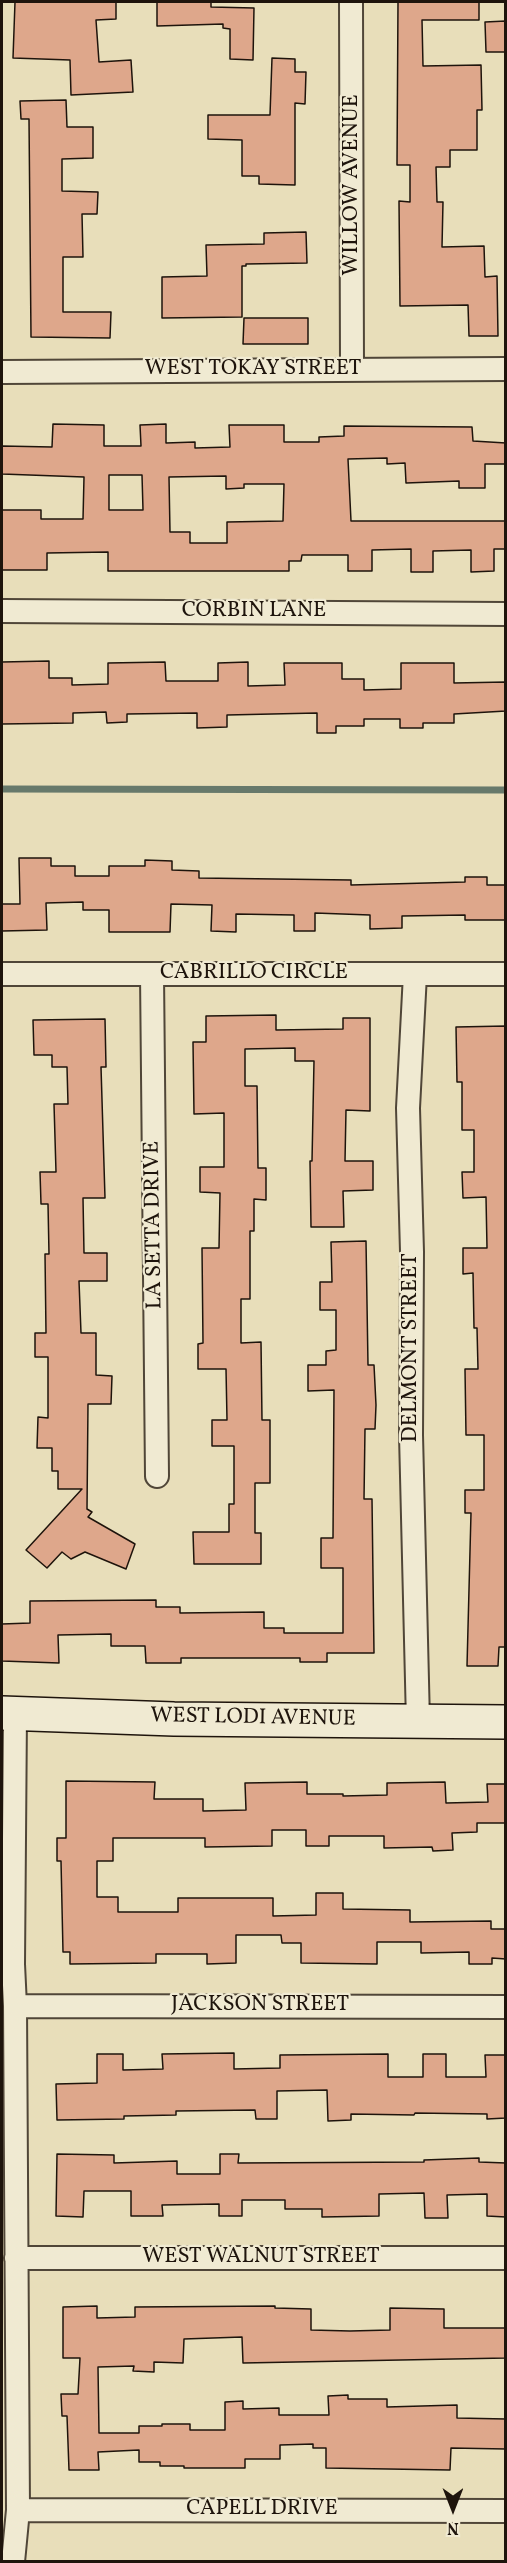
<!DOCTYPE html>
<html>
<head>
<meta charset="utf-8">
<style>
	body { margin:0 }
	#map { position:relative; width:507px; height:2563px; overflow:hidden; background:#e8deba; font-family:Vollkorn,serif }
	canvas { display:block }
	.frame { position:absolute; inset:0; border:3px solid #1e140c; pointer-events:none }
	.north { position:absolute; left:423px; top:2479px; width:60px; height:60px; -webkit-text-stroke:4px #f0ead2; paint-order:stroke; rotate:180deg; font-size:16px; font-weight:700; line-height:24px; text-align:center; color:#1e140c }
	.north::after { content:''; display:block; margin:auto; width:21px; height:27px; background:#1e140c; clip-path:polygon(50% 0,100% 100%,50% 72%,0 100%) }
</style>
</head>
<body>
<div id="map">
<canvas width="507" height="2563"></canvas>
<div class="frame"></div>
<div class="north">N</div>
</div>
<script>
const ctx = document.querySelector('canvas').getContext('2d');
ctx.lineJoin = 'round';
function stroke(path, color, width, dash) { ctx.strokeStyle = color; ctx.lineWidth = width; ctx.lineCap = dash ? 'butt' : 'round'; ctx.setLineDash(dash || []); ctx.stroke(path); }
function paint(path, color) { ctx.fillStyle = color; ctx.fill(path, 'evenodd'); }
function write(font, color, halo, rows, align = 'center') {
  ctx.font = font + ' Vollkorn,serif'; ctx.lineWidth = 4.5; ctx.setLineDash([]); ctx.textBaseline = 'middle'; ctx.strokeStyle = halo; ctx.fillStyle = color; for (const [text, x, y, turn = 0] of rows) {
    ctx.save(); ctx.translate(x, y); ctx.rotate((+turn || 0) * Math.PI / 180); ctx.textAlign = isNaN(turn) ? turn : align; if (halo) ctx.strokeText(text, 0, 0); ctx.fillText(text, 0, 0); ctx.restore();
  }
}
const stream = new Path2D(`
	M2,789L506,790`);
const building = new Path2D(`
	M15,2H116V19L96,20L99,62L131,60L133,92L71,95L70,60L13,58Z
	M157,2H211V7L254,8L253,60L230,59V29L223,28V24L157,26Z
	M398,2H479V20H422L423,66L481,65L482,110H477V150H450V167H436L437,202H443L442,247L484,246L485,277L497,276L498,336H469L468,305L400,306L399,201L410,202V165H397Z
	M506,21V52H486L485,22Z
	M272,58L295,59V72H306L305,104L295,103V185L259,184V176H242V140L208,139V115H270Z
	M66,100L67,127H93V158L62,159V191L98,192L97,214H82L83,257H63V312H111L110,338L31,337L29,119H21L20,101Z
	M306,232L307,263L246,264V266H242V317L162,318V277L207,276L206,245L264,244V233Z
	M244,318H308V344H243Z
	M53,424L104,425V446H141L140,425L166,424V443L195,442V448L230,447L229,425H284V442H319V437L344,436V426L472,427L473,441L506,443V464H485V488H459V481L406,483L405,463L387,464V458L348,459L351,521H506V549H494V571L471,572V550L433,551V572H411V549L372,550V571H348V555H302L301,561H289V571H108V552L47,553V570H2V510H41V519H83L84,477L2,474V446L52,447ZM109,475H142L143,510H109ZM226,476V489L244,488V484H284L283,521L227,522V543H190V532H170L169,477Z
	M49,661V678H72V685L108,684V663L165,662L166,681H218V663L248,662V686L285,685L284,663H342V679H364V690L401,689V663H454V683L506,682V711L454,714V723H423V728H400V719H364V726H336V733H317V713L227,715V727L197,728V713L127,714V722L107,723L106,712L73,713V723L2,724V662Z
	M19,858H51V866H75V876H109V866H145V860L172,861V870L199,871V878L351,880V885L465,882V877H487V885H506V920H465V915L402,916V928L370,929V915L315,913V931H294V915L236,914V932L211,931L212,905L171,904L170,932H109V910H83V902L46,903L47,930L2,931V904H20Z
	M276,1015V1030L343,1029V1018H370V1111L346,1110L345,1161H373V1190L343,1191L344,1227H311L310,1161H312L314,1061H295V1048L245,1049V1086H257L258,1168H266V1200L254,1199V1231H250V1299H241V1343L261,1342L262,1420H270V1483H255V1533H261V1564H194L193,1532H229V1504H234V1446H212V1420H227L226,1369H198V1344L203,1343L202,1248H219L220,1193L200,1192V1167H224V1113L194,1114L193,1042H206V1016Z
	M105,1019L106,1067H101L105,1198H83L84,1253H107V1281H79L81,1333H96V1375L112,1376L111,1404H88L87,1509L92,1512L88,1517L135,1544L126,1569L85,1552L71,1559L62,1552L47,1568L26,1550L82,1489H58V1471H52V1448H37L38,1417L48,1418V1357H35V1333H46L45,1254H49L48,1204H41L40,1172H56L54,1104H68L67,1067H52V1055H34L33,1020Z
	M506,1026V1647H499L498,1666H467L471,1513H465V1490H484V1435H466L465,1369H478L477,1328H474L473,1273L463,1274V1248H487L486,1197L463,1198L462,1172H474V1130H462V1082H457L456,1027Z
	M366,1241L368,1365H374L376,1405L375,1429H365L364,1499H372L374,1653H327V1662H300V1658H181V1663H146L145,1646H111V1634L58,1635L59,1663L2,1661V1624L30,1623V1601L156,1600V1607H180V1613L264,1612V1628H284V1633H343V1568H321V1538H333L334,1390L308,1391V1365H326V1351L336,1350V1310H320V1282H332L331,1242Z
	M66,1781L155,1782L154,1799H203V1811L246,1810L245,1783L307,1782V1794H343V1796L387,1795V1783L445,1782L446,1803L488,1802L487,1784H506V1823H477V1832L452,1833L453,1850L433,1851L432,1847L384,1848V1836H329V1846H306V1830H272V1846L205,1847V1838H113V1861H97V1897H118V1912H178V1898H273V1916L316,1915V1893H343V1909L410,1910V1922L491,1921V1929H506V1959L492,1958V1964H469V1952L421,1953V1942H377V1964L301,1963V1943H282L281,1935H236V1963L207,1964V1954H156V1963L70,1964V1952H63L61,1861H57V1838H66Z
	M234,2053V2069L280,2068V2055L388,2054V2077H423V2054H446V2077H486L485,2055H506V2118L487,2119V2114L415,2113L414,2115L351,2114V2120L328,2121L327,2090L277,2091V2119H256L255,2110L176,2111V2115L124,2116V2119L57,2120L56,2084L97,2083V2054H123V2070L163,2069L162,2054Z
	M57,2154L114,2155V2163L177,2161V2174H220V2154H239L238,2163L424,2162V2160L479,2158V2162L506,2163V2217L487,2216V2194L447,2195L448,2218H425L424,2193L379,2194V2216L322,2217V2209H285V2200H242V2216H219V2204L162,2205L163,2216H131V2191H84L83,2217L56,2216Z
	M97,2306V2318L135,2317V2307L275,2306V2308L311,2309V2330L350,2331L390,2330V2308L444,2309V2328H506V2358L243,2363L242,2337L184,2339L183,2363L154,2362V2372L133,2371L134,2366L98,2367L99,2433H139V2426H162V2424H190V2430H225V2402L243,2401V2409L279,2408V2415H329L328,2396L348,2395V2399H387V2407L457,2405V2418L506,2419V2449L451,2448L450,2470L326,2468V2448H313V2444L280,2445V2459H245V2468H184V2466H160V2462H139V2450L98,2452L99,2470H69L67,2416H62L61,2394H78L80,2358H63V2307Z`);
const minor = new Path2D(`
	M351,2L352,369
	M2,372L506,369
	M2,611L506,614
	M2,974H506
	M152,974L157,1476
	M415,974L408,1108L412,1252L411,1435L418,1722
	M15,2006L506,2007
	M16,2258H506
	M18,2510L506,2511
	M13,2562L18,2510L15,2006L13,1964L15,1713`);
const secondary = new Path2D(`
	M2,1713L174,1719L506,1722`);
const streetNames = [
	["WILLOW AVENUE",353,185,-90],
	["WEST TOKAY STREET",253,370],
	["CORBIN LANE",254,612],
	["CABRILLO CIRCLE",254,974],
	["LA SETTA DRIVE",155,1225,-91],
	["DELMONT STREET",412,1348,-90],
	["WEST LODI AVENUE",253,1719,1],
	["JACKSON STREET",260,2006],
	["WEST WALNUT STREET",261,2258],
	["CAPELL DRIVE",262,2510]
];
stroke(stream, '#67796b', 7);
paint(building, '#dea78b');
stroke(building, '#1e140c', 1.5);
stroke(minor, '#504638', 26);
stroke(secondary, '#1e140c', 36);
stroke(minor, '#f0ead2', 22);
stroke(secondary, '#f0ead2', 33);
write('22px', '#1e140c', '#f0ead2', streetNames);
</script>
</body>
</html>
